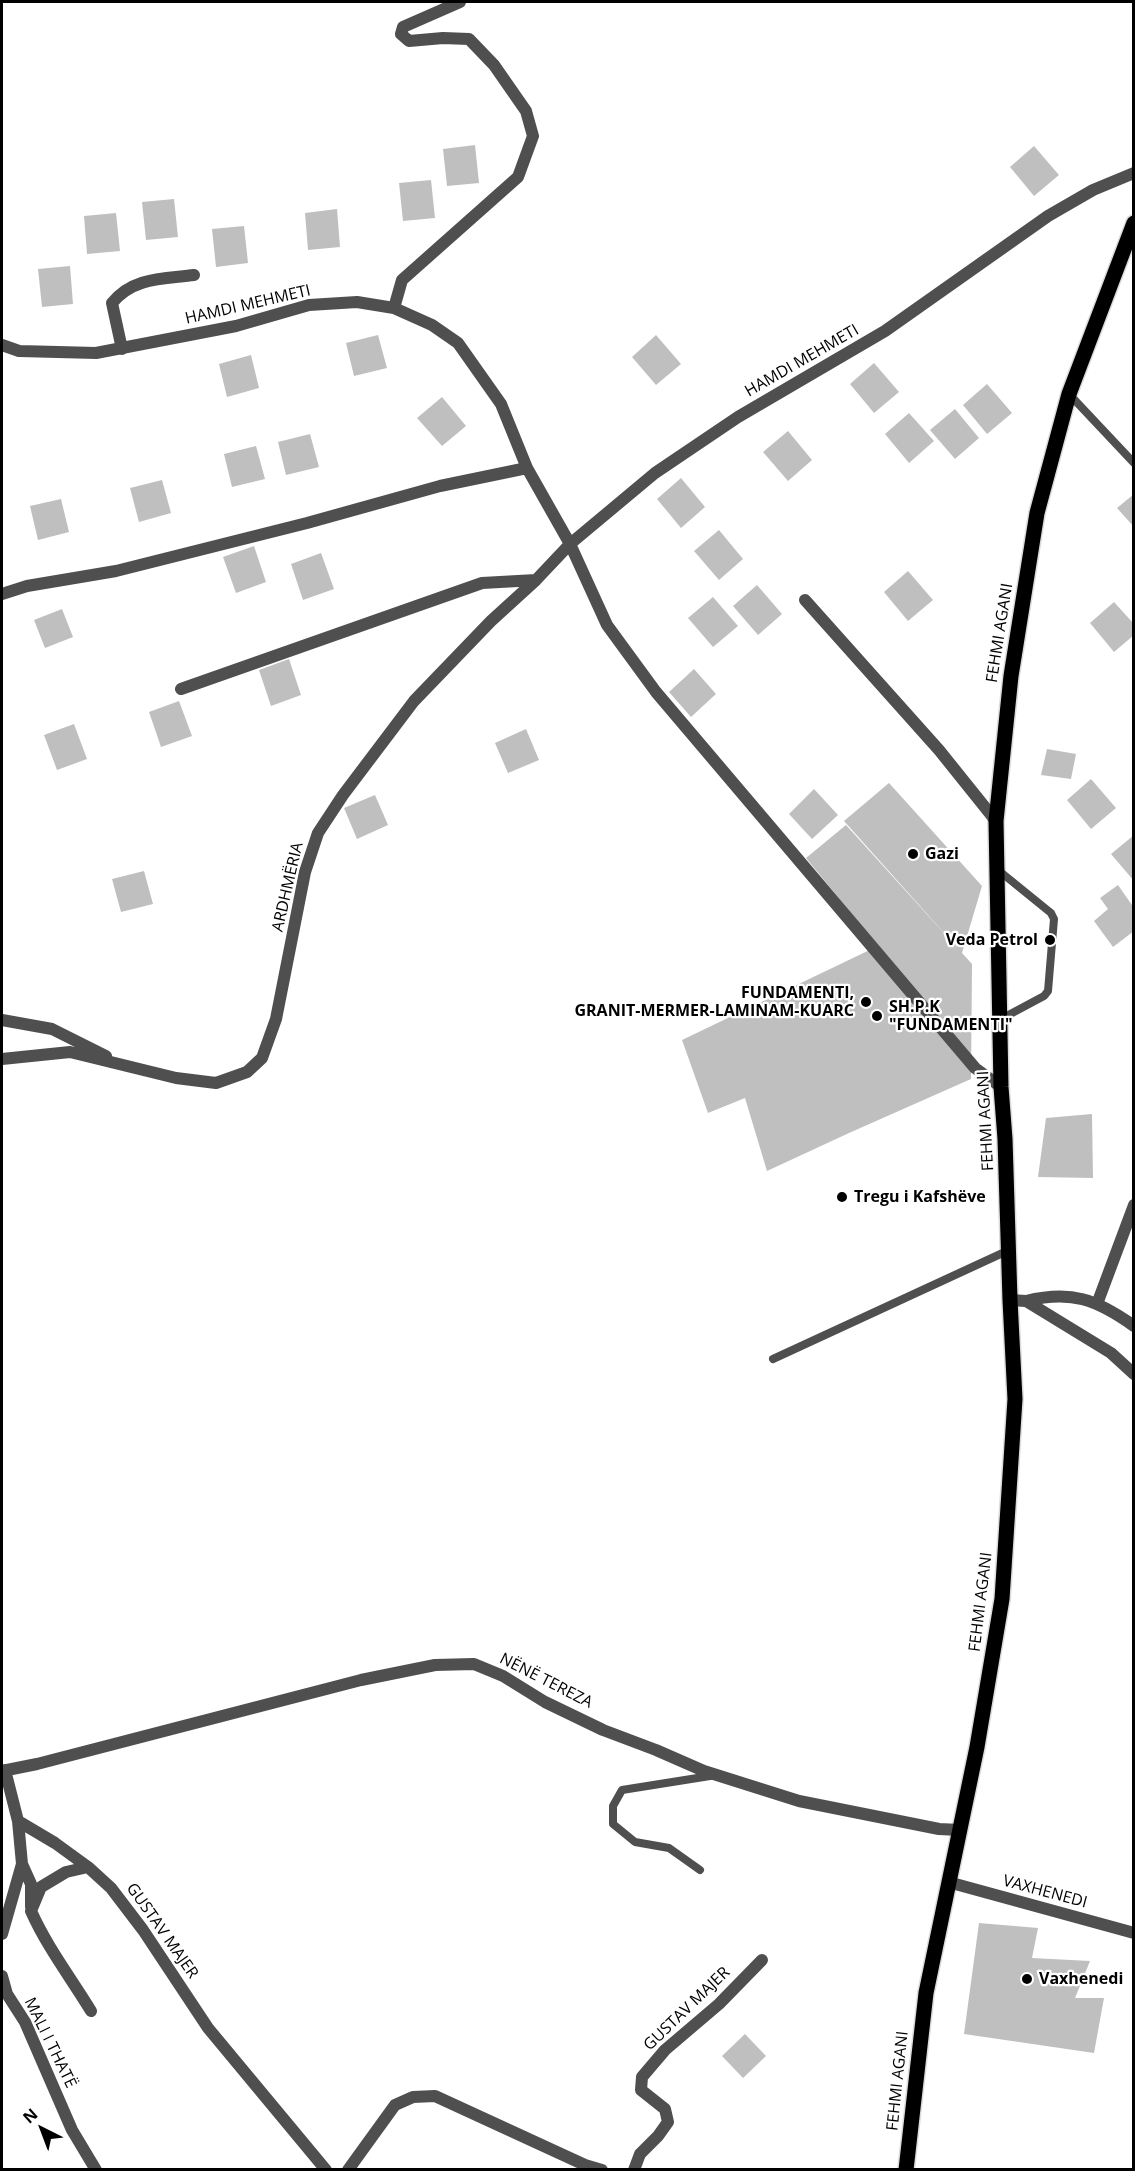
<!DOCTYPE html>
<html>
<head>
<meta charset="utf-8">
<style>
	body { margin:0 }
	#map { position:relative; width:1135px; height:2171px; overflow:hidden; background:#fff; font-family:"Open Sans",sans-serif }
	canvas { display:block }
	.frame { position:absolute; inset:0; border:3px solid #000; pointer-events:none }
	.north { position:absolute; left:12px; top:2099px; width:60px; height:60px; -webkit-text-stroke:4px #fff; paint-order:stroke; rotate:318deg; font-size:16px; font-weight:700; line-height:24px; text-align:center; color:#000 }
	.north::after { content:''; display:block; margin:auto; width:21px; height:27px; background:#000; clip-path:polygon(50% 0,100% 100%,50% 72%,0 100%) }
</style>
</head>
<body>
<div id="map">
<canvas width="1135" height="2171"></canvas>
<div class="frame"></div>
<div class="north">N</div>
</div>
<script>
const ctx = document.querySelector('canvas').getContext('2d');
ctx.lineJoin = 'round';
function paint(path, color) { ctx.fillStyle = color; ctx.fill(path, 'evenodd'); }
function stroke(path, color, width, dash) { ctx.strokeStyle = color; ctx.lineWidth = width; ctx.lineCap = dash ? 'butt' : 'round'; ctx.setLineDash(dash || []); ctx.stroke(path); }
function write(font, color, halo, rows, align = 'center') {
  ctx.font = font + ' "Open Sans",sans-serif'; ctx.lineWidth = 4.5; ctx.setLineDash([]); ctx.textBaseline = 'middle'; ctx.strokeStyle = halo; ctx.fillStyle = color; for (const [text, x, y, turn = 0] of rows) {
    ctx.save(); ctx.translate(x, y); ctx.rotate((+turn || 0) * Math.PI / 180); ctx.textAlign = isNaN(turn) ? turn : align; if (halo) ctx.strokeText(text, 0, 0); ctx.fillText(text, 0, 0); ctx.restore();
  }
}
const building = new Path2D(`
	M475,145L479,183L447,186L443,149Z
	M1034,146L1059,175L1034,196L1010,167Z
	M431,180L435,218L403,221L399,183Z
	M174,199L178,237L146,240L142,202Z
	M337,209L340,247L308,250L305,213Z
	M116,213L120,251L87,254L84,216Z
	M244,226L248,263L216,267L212,229Z
	M70,266L73,304L42,307L38,269Z
	M378,335L387,368L354,376L346,343Z
	M656,335L681,364L656,385L632,357Z
	M251,355L259,388L227,397L219,364Z
	M874,363L899,392L874,413L850,384Z
	M987,384L1012,413L987,434L963,405Z
	M442,397L466,426L442,446L417,418Z
	M955,409L979,438L955,459L930,430Z
	M909,413L934,441L909,463L885,434Z
	M788,431L812,460L788,481L763,452Z
	M310,434L319,467L286,475L278,442Z
	M256,446L265,479L232,487L224,454Z
	M681,478L705,507L681,528L657,499Z
	M162,480L171,513L139,522L130,488Z
	M1134,494V527L1117,508Z
	M61,499L69,532L38,540L30,506Z
	M719,530L743,559L719,580L694,551Z
	M254,546L266,582L236,593L223,557Z
	M321,553L334,589L303,600L291,564Z
	M908,571L933,600L908,621L884,592Z
	M757,585L782,614L758,635L733,606Z
	M713,597L738,626L713,647L688,618Z
	M1114,602L1134,624V635L1114,652L1090,623Z
	M62,609L73,637L45,648L34,620Z
	M289,659L301,695L271,706L259,670Z
	M694,669L716,694L691,717L669,692Z
	M179,701L192,736L161,747L149,712Z
	M74,724L87,759L57,770L44,735Z
	M526,729L539,760L508,773L495,743Z
	M1047,749L1076,754L1071,779L1041,775Z
	M1091,779L1116,808L1091,829L1067,800Z
	M889,783L982,886L962,953L844,821Z
	M814,789L838,815L812,839L789,814Z
	M375,795L388,825L357,839L344,808Z
	M846,825L972,964L971,1079L849,1133L767,1171L745,1098L708,1113L682,1040L878,946L806,858Z
	M1134,835V881L1111,854Z
	M144,871L153,904L121,912L112,879Z
	M1118,885L1134,908V931L1113,947L1094,921L1108,909L1100,898Z
	M1092,1114L1093,1178L1038,1177L1046,1118Z
	M979,1923L1038,1928L1032,1958L1090,1961L1075,1998H1104L1094,2053L964,2034Z
	M745,2034L766,2056L743,2078L722,2056Z`);
const service = new Path2D(`
	M1069,394L1134,463
	M998,870L1051,913L1054,919L1048,991L1044,996L1001,1019
	M773,1359L1007,1251
	M700,1870L669,1848L635,1842L613,1824V1806L622,1790L710,1776`);
const minor = new Path2D(`
	M394,308L402,280L518,177L533,136L526,111L494,65L469,39L443,38L409,41L401,34L403,27L460,2
	M2,345L19,351L96,353L236,326L309,305L357,302L394,308L432,325L458,343L501,404L527,468L570,544L607,625L656,692L975,1068L1001,1087
	M122,349L112,303C133,277 163,279 194,275
	M2,594L27,586L116,571L307,523L440,486L527,468
	M805,600L939,750L996,821
	M181,689L482,583L536,580
	M2,1020L52,1029L106,1056
	M2,1059L70,1052L176,1078L216,1083L247,1072L262,1058L276,1019L305,872L318,833L343,795L414,701L491,621L536,580L570,544L655,473L738,417L885,331L1048,216L1093,190L1134,173
	M1026,1301C1071,1290 1096,1299 1134,1326
	M1097,1304L1134,1205
	M2,1771L37,1764L361,1680L435,1665L474,1664L503,1676L545,1702L603,1730L656,1750L704,1771L799,1801L939,1829L960,1830
	M18,1821L55,1843L88,1867
	M22,1864L31,1884V1907
	M948,1882L1134,1933
	M2,1934L22,1864L18,1821L5,1770
	M2,1976L7,1994L25,2022L72,2130L96,2170
	M91,2011C71,1978 47,1947 31,1911L41,1887L66,1872L88,1867L111,1888L143,1930L208,2028L326,2170
	M348,2170L395,2105L413,2097L435,2096L585,2165L602,2170
	M634,2170L640,2154L658,2136L668,2122L665,2109L641,2090L642,2077L665,2050L719,2004L762,1960`);
const tertiary = new Path2D(`
	M1010,1300L1026,1301L1111,1353L1134,1374`);
const primary = new Path2D(`
	M906,2170L926,1993L977,1747L1002,1599L1015,1399L1010,1300L1005,1139L1001,1087L996,821L1011,676L1037,513L1069,394L1134,223`);
const markers = [
	[913,854,6,"#000"],
	[1050,940,6,"#000"],
	[866,1002,6,"#000"],
	[877,1016,6,"#000"],
	[842,1197,6,"#000"],
	[1027,1979,6,"#000"]
];
const streetNames = [
	["HAMDI MEHMETI",248,305,-13],
	["HAMDI MEHMETI",802,361,-30],
	["FEHMI AGANI",1000,633,-81],
	["ARDHMËRIA",288,887,-77],
	["FEHMI AGANI",986,1121,-93],
	["FEHMI AGANI",981,1602,-83],
	["NËNË TEREZA",546,1681,27],
	["VAXHENEDI",1045,1892,15],
	["GUSTAV MAJER",162,1931,55],
	["GUSTAV MAJER",687,2009,-44],
	["MALI I THATË",50,2043,64],
	["FEHMI AGANI",898,2081,-84]
];
const poiNames = [
	["Gazi",925,854],
	["Veda Petrol",1038,940,"right"],
	["FUNDAMENTI,",854,993,"right"],
	["GRANIT-MERMER-LAMINAM-KUARC",854,1011,"right"],
	["SH.P.K",889,1007],
	["\"FUNDAMENTI\"",889,1025],
	["Tregu i Kafshëve",854,1197],
	["Vaxhenedi",1039,1979]
];
paint(building, '#bfbfbf');
stroke(primary, '#dbdbdb', 18);
stroke(service, '#4f4f4f', 8);
stroke(minor, '#4f4f4f', 12);
stroke(tertiary, '#4f4f4f', 12);
stroke(primary, '#000', 15);
for (const [x, y, r, color] of markers) { const dot = new Path2D(); dot.arc(x, y, r, 0, 2 * Math.PI); ctx.fillStyle = color; ctx.fill(dot); stroke(dot, '#fff', 2); }
write('16px', '#000', '#fff', streetNames);
write('bold 16px', '#000', '#fff', poiNames, 'left');
</script>
</body>
</html>
